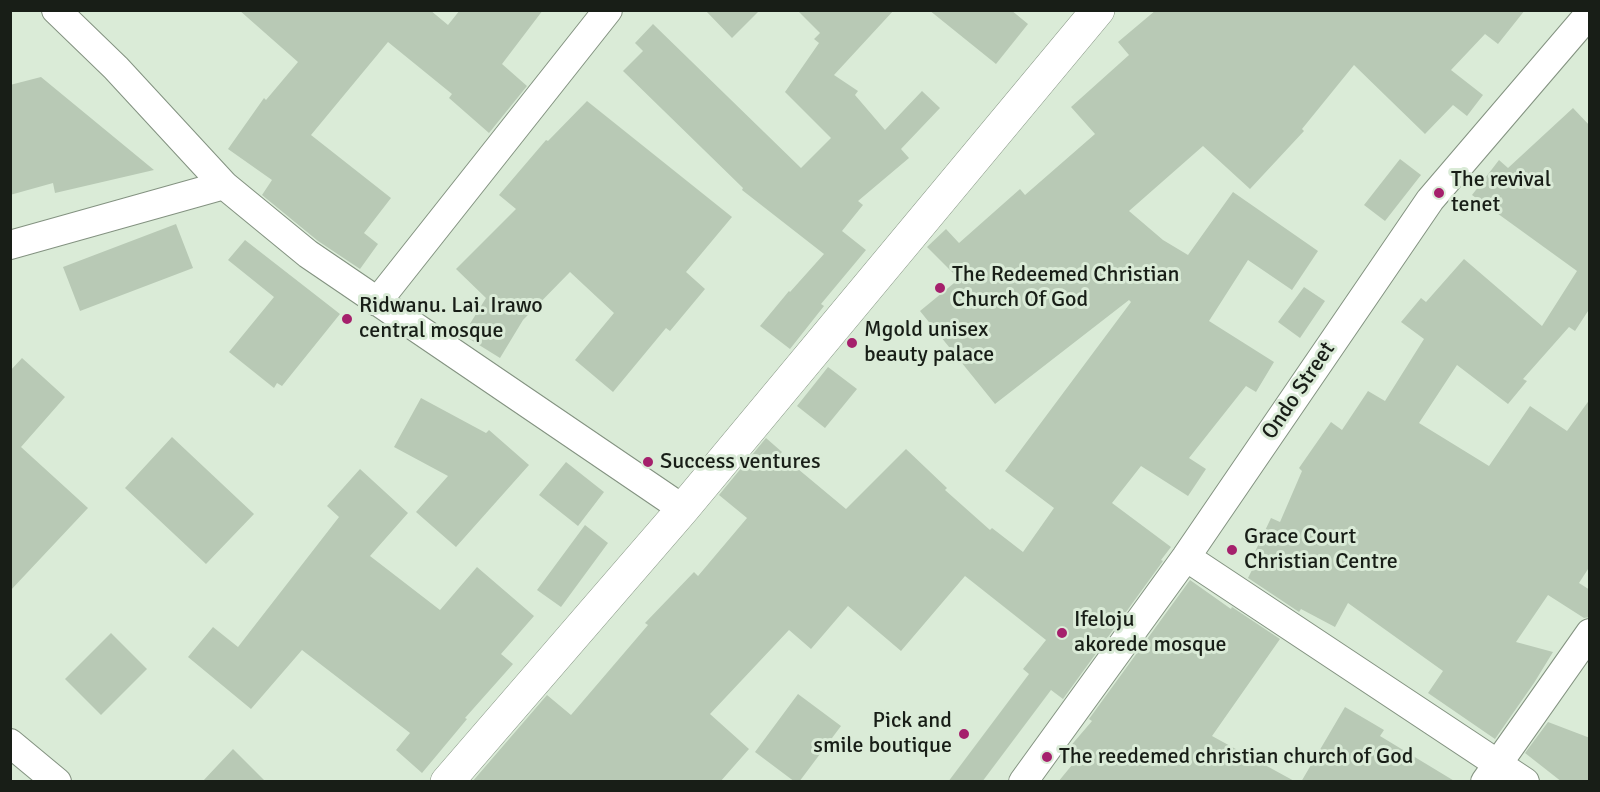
<!DOCTYPE html>
<html>
<head>
<meta charset="utf-8">
<style>
	body { margin:0 }
	#map { position:relative; width:1600px; height:792px; overflow:hidden; background:#daebd7; font-family:Signika,sans-serif }
	canvas { display:block }
	.frame { position:absolute; inset:0; border:12px solid #181e17; pointer-events:none }
</style>
</head>
<body>
<div id="map">
<canvas width="1600" height="792"></canvas>
<div class="frame"></div>
</div>
<script>
const ctx = document.querySelector('canvas').getContext('2d');
ctx.lineJoin = 'round';
function paint(path, color) { ctx.fillStyle = color; ctx.fill(path, 'evenodd'); }
function stroke(path, color, width, dash) { ctx.strokeStyle = color; ctx.lineWidth = width; ctx.lineCap = dash ? 'butt' : 'round'; ctx.setLineDash(dash || []); ctx.stroke(path); }
function write(font, color, halo, rows, align = 'center') {
  ctx.font = font + ' Signika,sans-serif'; ctx.lineWidth = 6; ctx.setLineDash([]); ctx.textBaseline = 'middle'; ctx.strokeStyle = halo; ctx.fillStyle = color; for (const [text, x, y, turn = 0] of rows) {
    ctx.save(); ctx.translate(x, y); ctx.rotate((+turn || 0) * Math.PI / 180); ctx.textAlign = isNaN(turn) ? turn : align; if (halo) ctx.strokeText(text, 0, 0); ctx.fillText(text, 0, 0); ctx.restore();
  }
}
const building = new Path2D(`
	M239,10H430L448,25L460,10H543L502,64L527,86L489,133L449,98L452,94L388,42L311,135L391,198L364,233L378,244L360,269L318,241L262,195L272,180L228,149L264,98L266,100L298,62Z
	M705,10H760L732,38Z
	M797,10H894L834,75L858,91L855,95L885,130L922,91L940,108L901,149L909,158L858,201L863,205L842,231L866,250L821,304L824,306L790,349L760,326L789,291L790,292L824,254L742,190L743,188L623,71L643,51L635,43L653,24L801,168L831,138L785,92L819,43L814,39L820,33Z
	M929,10H1011L1028,24L996,64Z
	M1156,10H1525L1498,44L1485,34L1451,70L1483,95L1467,116L1453,105L1425,134L1354,65L1302,129L1304,131L1250,189L1203,146L1129,211L1163,240L1188,255L1233,192L1318,251L1292,290L1248,260L1209,321L1274,362L1256,392L1246,386L1189,458L1206,469L1188,496L1141,466L1112,503L1171,547L1161,560L1163,561L1063,699L1051,690L982,782H948L1029,674L1023,669L1046,640L965,576L901,651L848,606L811,649L789,630L710,714L749,749L720,782H472L547,695L571,715L648,625L645,623L694,572L698,576L747,518L719,495L766,438L782,452L780,454L846,509L906,449L947,488L945,490L990,530L992,528L1023,552L1054,508L1005,471L1131,302L1129,300L995,404L920,311L959,279L927,247L946,229L959,243L1020,189L1025,195L1095,134L1071,107L1129,55L1118,42Z
	M41,77L154,170L55,193L53,183L10,195V85Z
	M587,101L732,217L686,272L705,289L670,331L666,328L613,392L575,360L614,313L570,272L523,320L500,358L463,335L486,298L456,269L516,209L499,195L546,140L548,141Z
	M1573,108L1590,126V308L1575,331L1569,327L1523,379L1527,381L1508,404L1457,365L1419,423L1489,466L1530,406L1567,431L1590,399V566L1579,583L1590,590V617L1584,618L1548,595L1516,642L1553,652L1534,683L1495,739L1428,693L1443,671L1348,603L1335,627L1301,609L1299,612L1248,578L1257,560L1252,558L1271,518L1280,522L1302,471L1299,468L1331,422L1342,430L1368,391L1385,401L1424,339L1401,322L1421,298L1426,302L1464,259L1542,326L1577,271L1472,195L1499,160L1508,168Z
	M1400,159L1421,175L1385,221L1364,205Z
	M176,224L193,268L80,311L63,267Z
	M245,240L340,314L282,386L277,383L274,388L229,352L274,297L228,260Z
	M1304,287L1325,301L1300,338L1278,322Z
	M22,358L65,397L21,447L88,508L10,591V371Z
	M828,367L857,389L825,428L797,406Z
	M421,398L486,433L489,430L529,465L456,547L416,512L448,476L394,447Z
	M172,437L254,514L206,564L125,488Z
	M566,462L604,492L578,526L539,495Z
	M360,469L408,513L370,556L440,610L477,567L534,616L501,654L513,664L465,718L467,719L422,773L396,750L410,733L302,650L251,709L188,657L213,627L238,647L339,517L327,506Z
	M585,525L608,543L561,607L537,590Z
	M1190,580L1231,609L1232,607L1280,639L1212,736L1296,782H1058L1072,765L1062,756L1092,721L1089,719Z
	M111,633L147,669L101,715L65,679Z
	M798,694L841,726L799,782H795L755,752Z
	M1345,707L1384,730L1380,736L1456,782H1301Z
	M1548,722L1590,738V782H1562L1525,753Z
	M233,749L266,782H202Z`);
const minor = new Path2D(`
	M56,10L116,68L224,185L308,254L683,509
	M10,245L224,185
	M377,302L608,10
	M1186,557L1525,782
	M10,743L57,782
	M1023,782L1186,557L1430,200L1590,13
	M1485,782L1590,633`);
const tertiary = new Path2D(`
	M447,782L683,509L1098,10`);
const markers = [
	[1439,193,6,"#a5206c"],
	[940,288,6,"#a5206c"],
	[347,319,6,"#a5206c"],
	[852,343,6,"#a5206c"],
	[648,462,6,"#a5206c"],
	[1232,550,6,"#a5206c"],
	[1062,633,6,"#a5206c"],
	[964,734,6,"#a5206c"],
	[1047,757,6,"#a5206c"]
];
const poiNames = [
	["The revival",1451,180],
	["tenet",1451,205],
	["The Redeemed Christian",952,275],
	["Church Of God",952,300],
	["Ridwanu. Lai. Irawo",359,306],
	["central mosque",359,331],
	["Mgold unisex",864,330],
	["beauty palace",864,355],
	["Success ventures",660,462],
	["Grace Court",1244,537],
	["Christian Centre",1244,562],
	["Ifeloju",1074,620],
	["akorede mosque",1074,645],
	["Pick and",952,721,"right"],
	["smile boutique",952,746,"right"],
	["The reedemed christian church of God",1059,757]
];
const streetNames = [
	["Ondo Street",1299,391,-56]
];
paint(building, '#b8c9b5');
stroke(minor, '#839280', 30);
stroke(tertiary, '#839280', 34);
stroke(minor, '#fff', 28);
stroke(tertiary, '#fff', 33);
for (const [x, y, r, color] of markers) { const dot = new Path2D(); dot.arc(x, y, r, 0, 2 * Math.PI); ctx.fillStyle = color; ctx.fill(dot); stroke(dot, '#daebd7', 2); }
write('22px', '#181e17', '#daebd7', poiNames, 'left');
write('22px', '#181e17', '#daebd7', streetNames);
</script>
</body>
</html>
